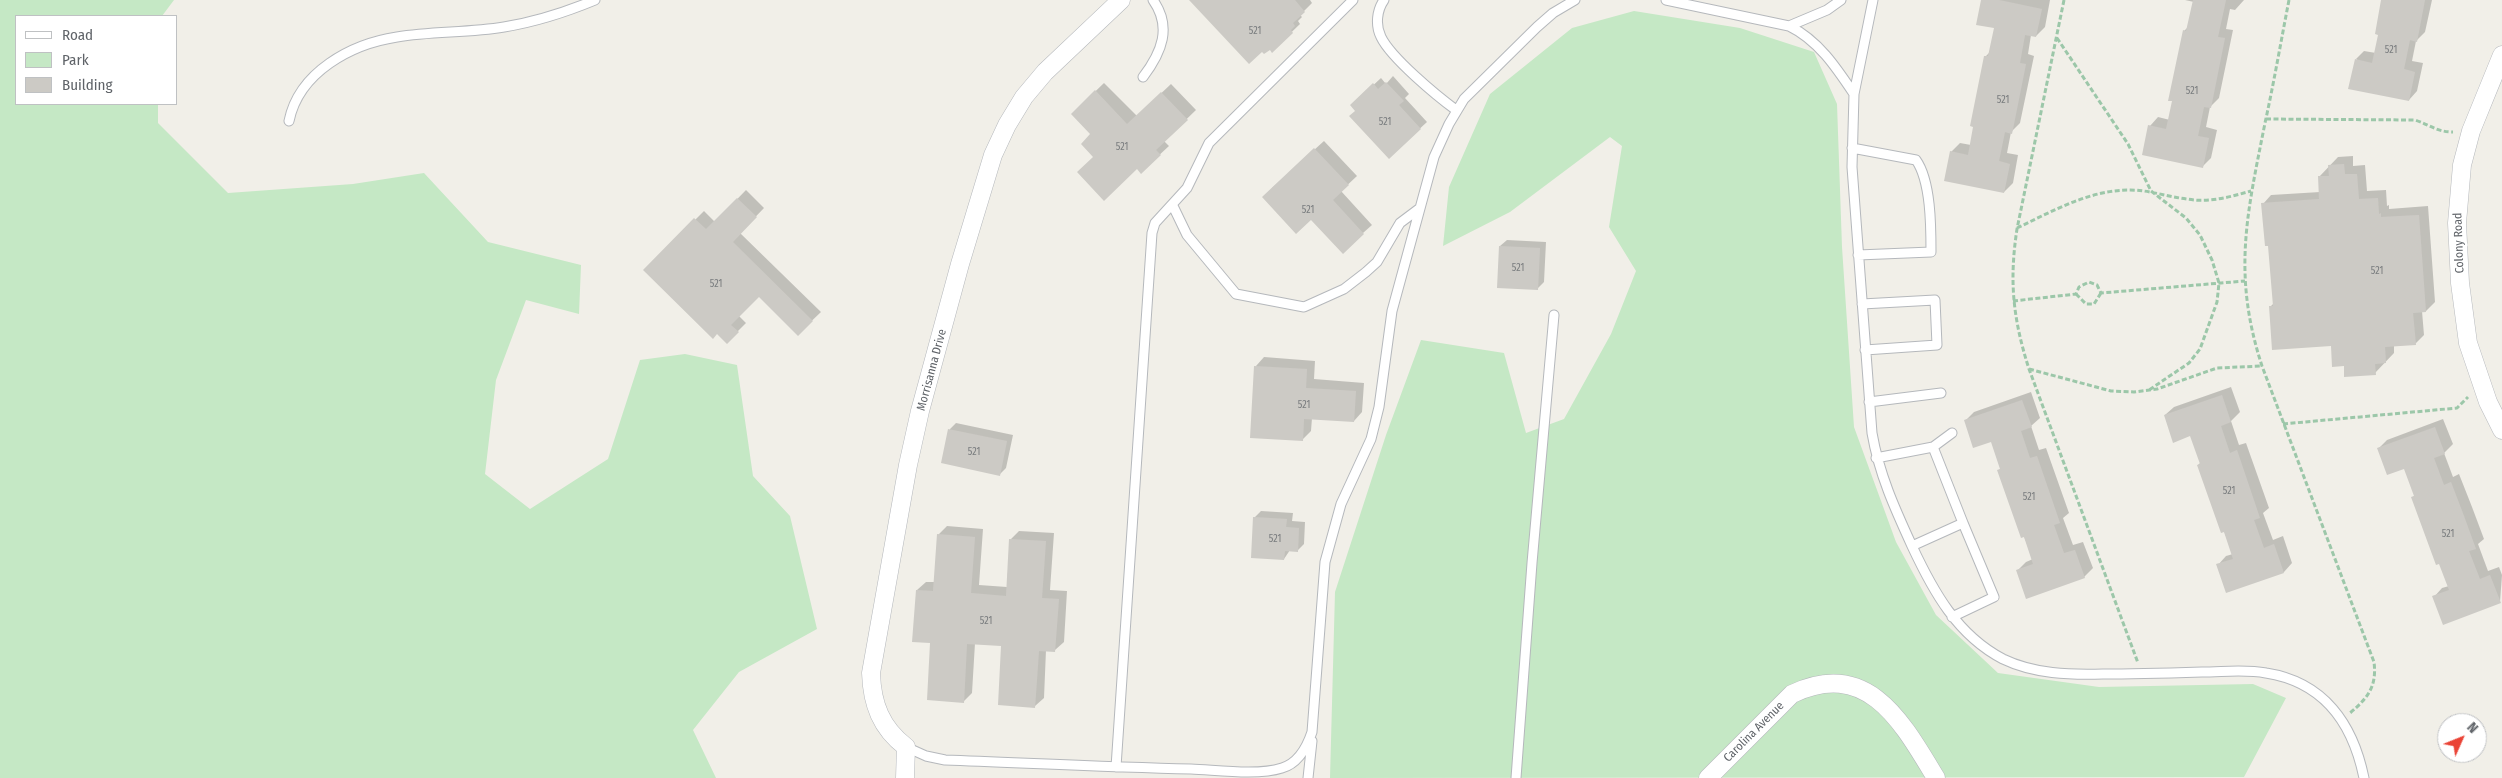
<!DOCTYPE html>
<html>
<head>
<meta charset="utf-8">
<style>
	body { margin:0 }
	#map { position:relative; width:2502px; height:778px; overflow:hidden; background:#f1efe8; font-family:"Fira Sans Condensed",sans-serif }
	canvas { display:block }
	.legend { position:absolute; left:15px; top:15px; width:162px; height:90px; box-sizing:border-box; background:#fff; border:1px solid #bfc1c3; margin:0; padding:6px 9px; list-style:none; font-size:15px; color:#5f6368 }
	.legend li { display:flex; align-items:center; gap:10px; height:25px }
	.legend b { width:25px; border:1px solid #bfc1c3 }
	.north { position:absolute; left:2437px; top:713px; width:50px; height:50px; box-sizing:border-box; background:#fff; border:1px solid #bfc1c3; border-radius:50%; rotate:46deg; font-size:14px; font-weight:700; line-height:20px; text-align:center; color:#5f6368 }
	.north::after { content:''; display:block; margin:auto; width:18px; height:22px; background:#ea4335; clip-path:polygon(50% 0,100% 100%,50% 72%,0 100%) }
</style>
</head>
<body>
<div id="map">
<canvas width="2502" height="778"></canvas>
<ul class="legend">
<li><b style="height:6px;background:#fff"></b>Road</li>
<li><b style="height:14px;background:#c5e8c5"></b>Park</li>
<li><b style="height:14px;background:#cccac5"></b>Building</li>
</ul>
<div class="north">N</div>
</div>
<script>
const ctx = document.querySelector('canvas').getContext('2d');
ctx.lineJoin = 'round';
function paint(path, color) { ctx.fillStyle = color; ctx.fill(path, 'evenodd'); }
function stroke(path, color, width, dash) { ctx.strokeStyle = color; ctx.lineWidth = width; ctx.lineCap = dash ? 'butt' : 'round'; ctx.setLineDash(dash || []); ctx.stroke(path); }
function write(font, color, halo, rows, align = 'center') {
  ctx.font = font + ' "Fira Sans Condensed",sans-serif'; ctx.lineWidth = 5; ctx.setLineDash([]); ctx.textBaseline = 'middle'; ctx.strokeStyle = halo; ctx.fillStyle = color; for (const [text, x, y, turn = 0] of rows) {
    ctx.save(); ctx.translate(x, y); ctx.rotate((+turn || 0) * Math.PI / 180); ctx.textAlign = isNaN(turn) ? turn : align; if (halo) ctx.strokeText(text, 0, 0); ctx.fillText(text, 0, 0); ctx.restore();
  }
}
const green = new Path2D(`
	M0,0H174L162,16H16V104H158V123L228,193L353,184L424,173L488,242L581,265L579,314L526,300L496,380L485,474L530,509L608,459L640,360L685,354L737,365L753,476L790,516L817,629L739,672L693,730L716,778H0Z
	M1634,11L1740,28L1814,52L1837,104L1842,247L1854,427L1896,542L1936,615L1998,673L2099,687L2253,684L2286,698L2244,777L1330,778L1335,592L1386,435L1421,340L1504,353L1526,433L1564,419L1611,334L1636,271L1609,227L1622,146L1610,137L1510,212L1443,246L1449,187L1490,94L1572,28Z`);
const shadow = new Path2D(`
	M1195,0H1310L1312,3L1300,15L1302,17L1298,21L1300,24L1272,51Z
	M1982,0H2050L2045,27L2036,36L2031,35L2028,54L2034,56L2020,123L2011,132L2007,153L2018,155L2013,183L2004,192L1951,152L1960,143L1971,145L1986,56L1990,52L1995,27Z
	M2185,0H2244L2235,10L2230,9L2226,29L2233,30L2219,98L2210,107L2206,127L2217,130L2211,158L2203,166L2150,126L2158,117L2170,120L2184,31L2189,26L2194,2Z
	M2383,0H2432L2425,32L2416,41L2412,61L2423,63L2417,91L2409,100L2356,59L2364,51L2376,53Z
	M1393,76L1409,94L1405,98L1427,122L1389,157L1352,105L1381,78L1386,84Z
	M1104,83L1137,116L1171,84L1196,110L1164,141L1169,146L1141,172L1137,168L1095,157L1092,134L1072,114Z
	M1324,141L1357,176L1341,191L1372,225L1363,233L1311,219L1272,188Z
	M2353,156V166L2365,165L2367,191L2386,190L2387,206L2389,205V209L2428,206L2435,302L2426,311H2422L2424,335L2415,344L2394,345V353L2375,373L2345,364L2332,344L2270,307L2274,303L2269,244L2263,204L2271,195L2320,192L2319,177L2338,157Z
	M746,190L764,208L740,233L821,312L798,334L759,295L739,316L746,323L727,342L645,270L704,211L715,222Z
	M1507,240L1546,242L1544,282L1537,289L1500,246Z
	M1264,357L1315,361L1314,379L1364,383L1362,412L1354,421L1312,418L1311,431L1302,440L1256,366Z
	M2231,387L2240,412L2231,421L2239,445L2246,443L2269,508L2263,513L2273,540L2283,536L2292,563L2284,572L2227,592L2218,565L2226,556L2233,554L2198,465L2201,462L2191,435L2165,415L2174,407Z
	M2031,392L2040,418L2031,426L2039,450L2046,448L2069,513L2063,518L2073,545L2083,542L2093,568L2084,577L2018,570L2026,562L2033,559L1998,471L2001,468L1991,440L1965,421L1974,412Z
	M2443,419L2453,444L2444,453L2453,477L2459,474L2472,507L2484,539L2478,544L2488,571L2499,567L2502,575L2500,602L2434,597L2442,588L2449,586L2412,498L2415,495L2405,468L2378,449L2387,440Z
	M956,423L1013,435L1006,468L999,475L942,462L950,429Z
	M1261,511L1293,513L1292,521L1305,522L1304,544L1297,551L1290,550L1284,559L1254,518Z
	M947,526L983,529L979,585L1007,587L1010,540L1019,531L1054,533L1050,590L1067,591L1064,642L1055,650H1046L1044,698L1035,706L1003,645L975,643L972,693L963,702L931,642L917,590L926,582H935L938,535Z`);
const building = new Path2D(`
	M1189,0H1295L1305,12L1293,23L1295,26L1291,30L1293,33L1272,53L1270,50L1264,54L1262,52L1249,64Z
	M1981,0H1999L2042,9L2036,37L2025,35L2020,63L2026,64L2012,134L2005,132L1999,161L2010,164L2004,193L1944,181L1950,151L1968,155L1973,127L1970,126L1984,56H1988L1994,28L1976,25Z
	M2193,0H2226L2218,37L2225,38L2211,108L2204,107L2198,136L2209,138L2203,168L2142,155L2148,125L2166,129L2172,101H2168L2183,30L2186,31Z
	M2381,0H2425L2417,42L2410,40L2404,69L2415,72L2409,101L2348,89L2355,59L2372,63L2378,35L2375,34Z
	M1386,82L1404,101L1399,105L1421,129L1389,159L1349,116L1355,111L1350,105L1373,83L1378,89Z
	M1095,90L1127,124L1161,92L1188,120L1156,150L1161,155L1141,174L1137,169L1104,201L1077,172L1093,157L1081,144L1090,134L1071,114Z
	M1314,148L1349,185L1333,200L1364,234L1343,254L1311,220L1296,234L1262,197Z
	M2344,164L2345,174H2357L2359,199L2378,198L2379,214L2381,213V217L2419,215L2426,312L2413,313L2416,345L2385,347L2386,363L2375,364L2376,375L2344,377V366L2332,367L2331,346L2272,350L2269,306H2273L2268,246H2265L2261,203L2319,199L2318,176H2329L2328,165Z
	M737,198L757,217L733,242L813,321L798,336L759,297L731,325L739,332L727,344L717,334L713,339L643,270L694,218L706,229Z
	M1499,246L1540,248L1538,290L1497,288Z
	M1254,366L1307,369L1306,388L1356,391L1354,422L1304,419L1303,441L1250,438Z
	M2222,395L2231,422L2221,426L2230,453L2237,450L2260,518L2254,520L2264,548L2274,544L2284,573L2226,593L2216,564L2233,559L2224,532L2221,533L2197,465L2200,464L2190,436L2173,443L2164,415Z
	M2022,400L2032,427L2021,431L2030,458L2037,456L2060,523L2054,525L2064,553L2075,550L2085,578L2026,599L2016,570L2033,564L2024,537L2021,538L1997,470L2000,469L1991,442L1973,448L1964,420Z
	M2435,427L2445,454L2434,458L2444,485L2451,482L2464,516L2476,549L2469,551L2480,579L2490,575L2501,603L2443,625L2432,596L2449,590L2439,564L2436,565L2411,497L2414,496L2404,469L2387,475L2377,448Z
	M948,429L1007,441L1000,476L941,463Z
	M1253,517L1287,519L1286,527L1299,528L1298,552L1285,551L1284,560L1251,558Z
	M937,534L975,537L971,593L1006,596L1009,539L1046,541L1042,598L1059,599L1055,652L1039,651L1035,708L998,705L1001,646L967,644L964,703L927,700L930,643L912,642L916,590L933,591Z`);
const path = new Path2D(`
	M2064,0L2017,229C2009,281 2013,319 2029,369L2138,663
	M2289,0C2281,41 2274,82 2265,123C2247,214 2232,274 2262,366L2374,662C2377,686 2368,698 2350,713
	M2057,38L2128,144L2151,191L2186,218L2200,235L2212,260L2219,283L2217,302L2200,349L2189,363L2149,390
	M2266,119L2415,120C2430,125 2437,132 2453,132
	M2017,228C2053,211 2089,190 2130,190C2150,190 2168,197 2187,199C2209,203 2230,197 2251,191
	M2076,294L2086,304H2094L2101,293
	M2013,301L2076,294L2079,287L2089,282L2097,285L2101,293L2245,281
	M2029,369L2111,391L2134,392L2157,389L2217,368L2262,366
	M2283,424L2457,408L2468,397`);
const lane = new Path2D(`
	M1384,0C1377,10 1375,25 1381,37C1391,58 1437,96 1456,110
	M1666,0L1789,26C1818,40 1836,67 1854,94
	M1873,0L1854,94L1852,167L1872,433C1879,474 1895,509 1912,546C1933,591 1957,635 2003,659C2034,674 2070,675 2103,674C2136,674 2169,673 2202,672C2223,672 2245,669 2266,673C2324,682 2353,724 2364,778
	M1789,26L1827,10L1841,0
	M1143,77C1162,52 1172,27 1153,0
	M289,121C299,72 351,44 397,37C432,31 468,33 504,27C535,22 566,12 595,0
	M1852,148L1916,160C1931,181 1931,227 1931,252L1858,255
	M1173,206L1187,235L1236,294L1304,307L1344,289L1366,272L1377,262L1400,223L1420,208
	M1862,304L1935,300L1937,345L1865,350
	M1869,402L1941,393
	M1933,447L1952,433
	M1876,458L1933,447L1963,523
	M1912,546L1963,523L1994,597L1952,617
	M906,747L926,756L945,760C1027,763 1109,767 1191,769C1217,770 1257,776 1282,768C1299,763 1307,747 1312,732L1325,562L1341,504L1371,439L1379,407L1392,311L1434,157L1449,124L1464,99L1537,27L1553,13L1575,0
	M1116,767L1152,233L1155,223L1187,188L1209,143L1353,0
	M1308,778L1312,741
	M1516,778L1532,563L1554,315`);
const street = new Path2D(`
	M2502,55L2471,131L2462,165L2457,223L2460,283L2468,343L2488,402L2502,430
	M905,778L906,747C881,728 872,704 871,673L908,465L920,411L960,264L993,155L1007,125L1024,97L1045,72L1121,0
	M1708,778L1792,694C1868,658 1902,722 1936,778`);
const numberNames = [
	["521",1255,31],
	["521",2391,50],
	["521",2192,91],
	["521",2003,100],
	["521",1385,122],
	["521",1122,147],
	["521",1308,210],
	["521",1518,268],
	["521",2377,271],
	["521",716,284],
	["521",1304,405],
	["521",974,452],
	["521",2229,491],
	["521",2029,497],
	["521",2448,534],
	["521",1275,539],
	["521",986,621]
];
const streetNames = [
	["Colony Road",2459,243,-92],
	["Morrisanna Drive",932,370,-75],
	["Carolina Avenue",1754,732,-45]
];
paint(green, '#c5e8c5');
paint(shadow, '#0003');
paint(building, '#cccac5');
stroke(lane, '#b5b8bc', 11);
stroke(street, '#b5b8bc', 19);
stroke(path, '#9cc7a9', 3, [5, 2.5]);
stroke(lane, '#fff', 9);
stroke(street, '#fff', 18);
write('10px', '#7a7d7f', null, numberNames);
write('12px', '#5f6368', '#fff', streetNames);
</script>
</body>
</html>
